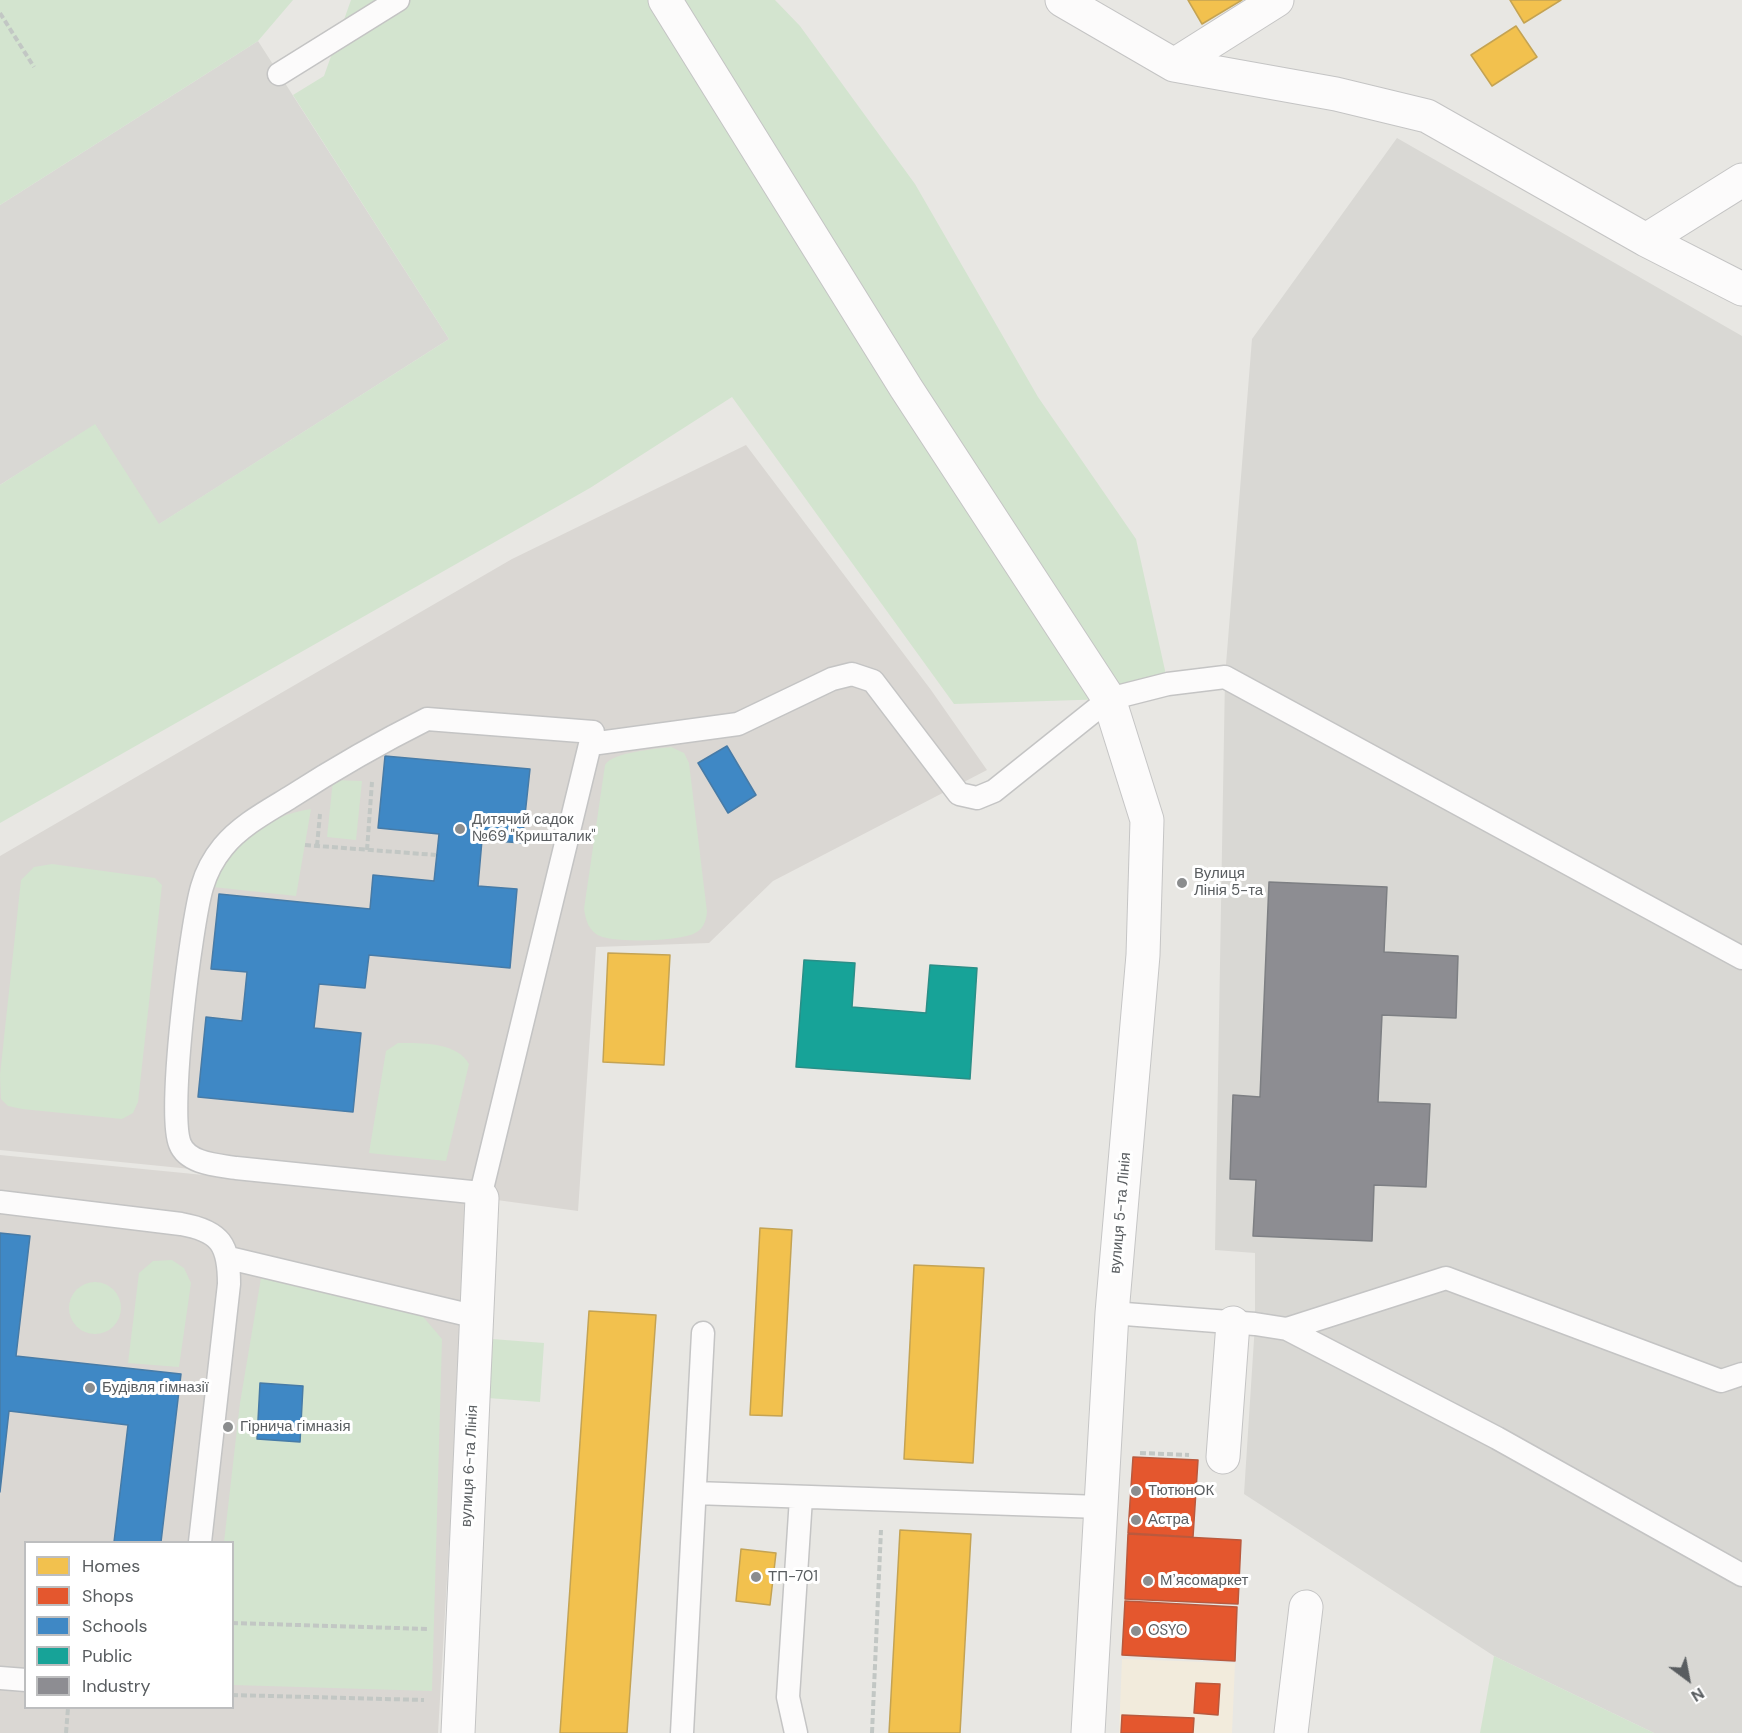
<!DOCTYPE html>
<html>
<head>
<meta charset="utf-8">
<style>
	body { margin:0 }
	#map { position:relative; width:1742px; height:1733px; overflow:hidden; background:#e8e7e3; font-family:"DM Sans",sans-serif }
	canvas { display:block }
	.legend { position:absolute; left:24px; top:1541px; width:210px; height:168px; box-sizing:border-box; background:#fff; border:2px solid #bdbebf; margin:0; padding:8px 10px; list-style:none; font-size:18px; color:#595d60 }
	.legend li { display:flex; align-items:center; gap:12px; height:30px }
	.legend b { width:30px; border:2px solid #bdbebf }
	.north { position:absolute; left:1658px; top:1649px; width:60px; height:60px; -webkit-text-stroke:4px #fff; paint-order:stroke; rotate:148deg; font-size:16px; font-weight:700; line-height:24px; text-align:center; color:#595d60 }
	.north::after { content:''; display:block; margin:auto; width:21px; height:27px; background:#595d60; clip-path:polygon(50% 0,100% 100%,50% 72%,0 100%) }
</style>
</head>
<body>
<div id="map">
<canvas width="1742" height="1733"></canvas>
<ul class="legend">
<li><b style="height:16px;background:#f2c14e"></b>Homes</li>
<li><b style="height:16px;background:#e4572e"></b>Shops</li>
<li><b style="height:16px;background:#3f88c5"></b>Schools</li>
<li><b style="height:16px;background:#17a398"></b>Public</li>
<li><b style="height:16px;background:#8d8d92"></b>Industry</li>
</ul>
<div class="north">N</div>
</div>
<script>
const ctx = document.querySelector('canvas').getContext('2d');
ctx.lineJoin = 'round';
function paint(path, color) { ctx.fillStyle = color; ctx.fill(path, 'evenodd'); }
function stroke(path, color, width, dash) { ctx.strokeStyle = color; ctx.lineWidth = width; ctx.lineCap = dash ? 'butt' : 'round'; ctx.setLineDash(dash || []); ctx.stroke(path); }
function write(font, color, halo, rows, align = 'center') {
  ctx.font = font + ' "DM Sans",sans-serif'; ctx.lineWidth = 6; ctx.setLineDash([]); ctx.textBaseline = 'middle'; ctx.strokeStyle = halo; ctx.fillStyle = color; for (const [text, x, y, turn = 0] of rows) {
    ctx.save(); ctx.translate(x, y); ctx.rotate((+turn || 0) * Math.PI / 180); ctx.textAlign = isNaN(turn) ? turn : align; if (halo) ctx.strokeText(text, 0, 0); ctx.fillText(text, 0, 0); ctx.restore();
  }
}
const commercial = new Path2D(`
	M1122,1659L1235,1663L1232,1733H1119Z`);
const industrial = new Path2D(`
	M258,41L449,339L158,525L95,425L0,485V205Z
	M1397,138L1742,336V1733H1654L1494,1656L1244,1494L1255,1324V1253L1215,1250L1225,677L1252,339Z`);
const education = new Path2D(`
	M746,445L931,690L987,770L773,881L709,943L596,947L578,1211L482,1198L0,1150V856L512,559Z
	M0,1155L469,1201L438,1733H0ZM26,1542H232V1708H26Z`);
const green = new Path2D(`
	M0,0H293L258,41L0,205Z
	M351,0H775L800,26L915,184L1038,397L1136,539L1168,684L1109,699L954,704L732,397L590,488L0,823V485L95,424L159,524L449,339L293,95L324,76Z
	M671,747L684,753L689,763L707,912C706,922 703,930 693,934C677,941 609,944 596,934C587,927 586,919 584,909L605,765C612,752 656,749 671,747Z
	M333,780L362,781L356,840L327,837Z
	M311,809L296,896L213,887C230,842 265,816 311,809Z
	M52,864L155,878L162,885L138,1102L133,1113L122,1119L22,1109L8,1106L1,1099L0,1075L21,880L34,867Z
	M398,1043C421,1043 457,1042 469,1064L446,1161L369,1153L386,1051Z
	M172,1260L184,1268L191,1283L179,1367L128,1363L139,1273L153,1261Z
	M261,1278L362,1297L420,1313L442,1339L432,1691L233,1685L232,1542H224L240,1403Z
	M69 1308a26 26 0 1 1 52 0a26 26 0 1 1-52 0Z
	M492,1339L544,1343L540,1402L488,1398Z
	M1494,1656L1654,1733H1480Z`);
const homes = new Path2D(`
	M1188,0H1242L1202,24Z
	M1510,0H1561L1524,23Z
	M1516,26L1537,57L1492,86L1471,55Z
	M608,953L670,955L664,1065L603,1062Z
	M760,1228L792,1230L782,1416L750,1415Z
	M914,1265L984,1268L973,1463L904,1459Z
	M589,1311L656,1315L627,1733H560Z
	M900,1530L971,1534L960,1733H889Z
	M741,1549L776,1553L770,1605L736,1601Z`);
const shops = new Path2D(`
	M1133,1457L1198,1460L1193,1537L1128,1533Z
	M1128,1534L1241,1540L1238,1604L1125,1599Z
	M1125,1601L1237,1607L1235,1661L1122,1655Z
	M1196,1683L1220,1684L1218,1715L1194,1713Z
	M1122,1715L1194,1718L1193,1733H1121Z`);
const schools = new Path2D(`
	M727,746L756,795L728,813L698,763Z
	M385,756L530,769L522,843L482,840L478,886L517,889L510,968L369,955L365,988L319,984L314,1028L361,1033L353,1112L198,1097L206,1017L242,1021L245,992L247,972L211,969L219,894L370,909L373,875L434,881L439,834L378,828Z
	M0,1233L30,1236L16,1356L181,1374L161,1542H114L128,1425L9,1411L0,1492Z
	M260,1383L303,1386L300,1442L257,1439Z`);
const public = new Path2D(`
	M804,960L855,963L852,1007L926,1013L930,965L977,968L970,1079L796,1067Z`);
const industry = new Path2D(`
	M1269,882L1387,887L1384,952L1458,956L1456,1018L1382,1015L1378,1102L1430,1104L1426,1187L1374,1185L1372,1241L1253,1236L1256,1180L1230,1179L1233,1095L1260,1097Z`);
const path = new Path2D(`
	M0,13L34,67
	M305,845L436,855
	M317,846L320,814
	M367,850L372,782
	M1140,1453L1189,1455
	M232,1623L429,1629
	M232,1695L424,1700
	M66,1733L68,1708
	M872,1733L881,1530`);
const lane = new Path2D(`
	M279,74L398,0
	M427,719L593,732L481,1193L236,1168C218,1165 188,1164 180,1144C167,1113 191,925 202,887C206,873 214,858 223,847C240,826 266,812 289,798C334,769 379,743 427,719Z
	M591,744L738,724L832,679L852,674L873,681L959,794L977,798L994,791L1109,699L1168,684L1225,677L1742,958
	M0,1202L181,1224C221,1231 229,1245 229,1284L200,1542
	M229,1258L477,1317
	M1112,1313L1255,1324L1287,1329L1497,1438L1742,1575
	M1287,1329L1446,1278L1721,1381L1742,1374
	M695,1493L1100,1507
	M0,1678L26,1680
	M682,1733L703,1333
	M796,1733L788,1697L801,1498`);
const street = new Path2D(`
	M665,0L906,388L1109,699
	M1062,0L1174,65L1336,94L1427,116L1646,240L1742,289
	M1174,65L1277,0
	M1646,240L1742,180
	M1223,1457L1233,1323
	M458,1733L482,1198
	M1291,1733L1306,1607`);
const secondary = new Path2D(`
	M1088,1733L1112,1313L1143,955L1147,820L1109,699`);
const markers = [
	[460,829,6,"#8b8d8e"],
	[1182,883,6,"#8b8d8e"],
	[90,1388,6,"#8b8d8e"],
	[228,1427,6,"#8b8d8e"],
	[1136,1491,6,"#8b8d8e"],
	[1136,1520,6,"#8b8d8e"],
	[756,1577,6,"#8b8d8e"],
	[1148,1581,6,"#8b8d8e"],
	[1136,1631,6,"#8b8d8e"]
];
const poiNames = [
	["Дитячий садок",472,820],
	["№69 \"Кришталик\"",472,837],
	["Вулиця",1194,874],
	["Лінія 5-та",1194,891],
	["Будівля гімназії",102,1388],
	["Гірнича гімназія",240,1427],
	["ТютюнОК",1148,1491],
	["Астра",1148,1520],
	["ТП-701",768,1577],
	["Мʼясомаркет",1160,1581],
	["OSYO",1148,1631]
];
const streetNames = [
	["вулиця 5-та Лінія",1121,1213,-85],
	["вулиця 6-та Лінія",470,1466,-87]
];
paint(commercial, '#f2ebdc');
paint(industrial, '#d9d8d4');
paint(education, '#dad7d3');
paint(green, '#d3e4cf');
paint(homes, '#f2c14e');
stroke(homes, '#c4a353', 1.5);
paint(shops, '#e4572e');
stroke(shops, '#ba593d', 1.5);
paint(schools, '#3f88c5');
stroke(schools, '#477ba7', 1.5);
paint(public, '#17a398');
stroke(public, '#2b8e87', 1.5);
paint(industry, '#8d8d92');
stroke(industry, '#7d7f83', 1.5);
stroke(lane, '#c4c4c4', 25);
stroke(street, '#c4c4c4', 35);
stroke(secondary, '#c5c5c5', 35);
stroke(path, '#c2c7c4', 4, [6, 3]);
stroke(lane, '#fcfbfb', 22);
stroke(street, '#fcfbfb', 33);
stroke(secondary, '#fcfbfb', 33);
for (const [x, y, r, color] of markers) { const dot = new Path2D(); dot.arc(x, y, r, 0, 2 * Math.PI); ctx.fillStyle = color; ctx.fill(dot); stroke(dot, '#fff', 2); }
write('15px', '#595d60', '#fff', poiNames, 'left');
write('15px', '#595d60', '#fff', streetNames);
</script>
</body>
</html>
